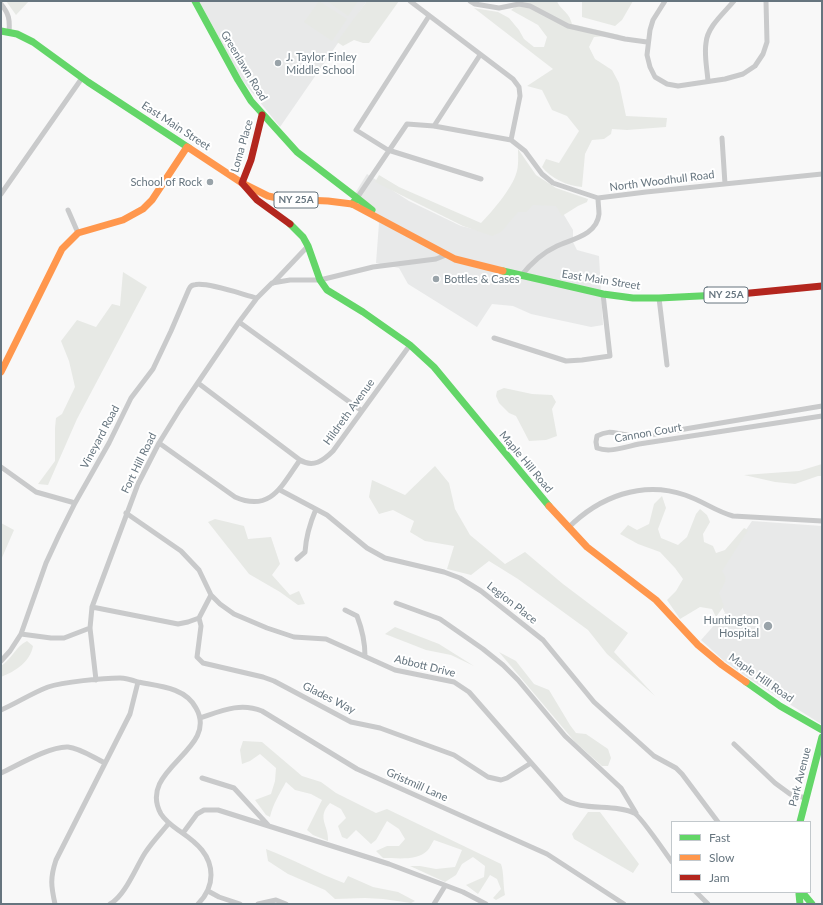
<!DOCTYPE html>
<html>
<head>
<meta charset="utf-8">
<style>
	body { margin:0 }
	#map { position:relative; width:823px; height:905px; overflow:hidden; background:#f8f8f8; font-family:Lato,sans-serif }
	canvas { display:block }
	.frame { position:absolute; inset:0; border:2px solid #66757f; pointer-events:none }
	.legend { position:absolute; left:671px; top:821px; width:140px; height:72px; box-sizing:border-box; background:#fff; border:1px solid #c2c8cc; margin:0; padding:5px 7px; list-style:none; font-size:12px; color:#66757f }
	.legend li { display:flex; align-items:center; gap:8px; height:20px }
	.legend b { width:20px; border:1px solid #c2c8cc }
</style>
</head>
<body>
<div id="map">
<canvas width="823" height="905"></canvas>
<div class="frame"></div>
<ul class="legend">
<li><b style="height:5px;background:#63d668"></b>Fast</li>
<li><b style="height:5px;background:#ff974d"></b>Slow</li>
<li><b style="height:5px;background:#b3261e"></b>Jam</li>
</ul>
</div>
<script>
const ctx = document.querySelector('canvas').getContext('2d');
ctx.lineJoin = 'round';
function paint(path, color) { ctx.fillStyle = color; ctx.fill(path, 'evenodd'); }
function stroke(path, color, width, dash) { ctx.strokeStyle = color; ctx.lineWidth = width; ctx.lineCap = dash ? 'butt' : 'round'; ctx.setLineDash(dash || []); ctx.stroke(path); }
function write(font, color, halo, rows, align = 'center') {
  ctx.font = font + ' Lato,sans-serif'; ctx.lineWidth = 4; ctx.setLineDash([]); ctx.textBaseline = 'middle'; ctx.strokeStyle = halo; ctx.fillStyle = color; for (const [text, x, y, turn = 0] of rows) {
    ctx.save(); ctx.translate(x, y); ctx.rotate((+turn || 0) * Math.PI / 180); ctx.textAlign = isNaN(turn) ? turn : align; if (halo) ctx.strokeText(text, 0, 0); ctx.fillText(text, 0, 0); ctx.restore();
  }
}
const built = new Path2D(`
	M199,1H367L280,127L242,80Z
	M367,174L409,201L461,226L493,234L509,212L529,203L555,200L573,230V242L577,250L599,256L603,325L591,327L531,314L513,306L492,304L477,327L408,284L399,268L376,263L379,223L352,198Z
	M752,521L822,526V721L821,724L748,678L723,660L701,640L725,613L717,597L718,571Z`);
const green = new Path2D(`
	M6,1H29L16,15Z
	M319,1L347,19L332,41L304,22Z
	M327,1H358L348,16Z
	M367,1H399L369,43H363L354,40L343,46L337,42Z
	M523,1H557C560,10 569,11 572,24L620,35L594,37L589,47L595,59L612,70L619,83L626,116L667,118L666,127L627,130L612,129L611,134L604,139L592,140L585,154L582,187C567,186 551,178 542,167L546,159L559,163L579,131L567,116L552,110L542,90L527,86L553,69L474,8L498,12L509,18L519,30L524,39L534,47H544L547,37L538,25L511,10Z
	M582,1H633L622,20L615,26L582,17Z
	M518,149L536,175L556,188L588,199L587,202L578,206L562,216L556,206L533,205L526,212H518L501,232L492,236L463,226L375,182L379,175L399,187L481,223C492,212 512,188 516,174C519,167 518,156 518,149Z
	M123,272L147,287L77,419L48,485L38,484L55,461V428L56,418L62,414L75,387L69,361L61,341L77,320L96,327L112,304L120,306Z
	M504,388L532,394L552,395L556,402L552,409L557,436L546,440L529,441L516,416L509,413L499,403L496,396L497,391Z
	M822,464V476H818L795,484L775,482L744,475L799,471Z
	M435,466L449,483L455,509L470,535L505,564L525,552L563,584L628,633L614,652L655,696L607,654L588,630L518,579L489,561L471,575L447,569L454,546L425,541L410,532L414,521L393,510L379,514L369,497L372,480L405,495Z
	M662,496L666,508L658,529L661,538L678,545L687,537L696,514L700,509L707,515L710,522L703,534L704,542L713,546L716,553L725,550L744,528L748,530L722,571C729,580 724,584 719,593L724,606L716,617L712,609L700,607L680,619L667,600L676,591L683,579L675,568L660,552L638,544L620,534L628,525L637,530L649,524L654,504Z
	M215,519L244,526L248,539L271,537L280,564L272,575L290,595L299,591L305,604L298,605L280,592L249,574L208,522Z
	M1,523L14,530L1,560Z
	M395,627L439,644L474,666L451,655L426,650L385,634Z
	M27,641L33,646C30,662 16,671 1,677V666C12,659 16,646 27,641Z
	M499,652L516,661L534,684L549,690L570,725L576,733L586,734L608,749L611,758L608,766H602L575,742Z
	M243,741L262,742L302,776L321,782L336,793L376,813L387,809L501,864C504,872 503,885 505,895L496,900L493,898L501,889L497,879L490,875L478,894L466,885L484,877L485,866L473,857L462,864L456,875L445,882L410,866H420L436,869L455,867L462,850L434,840C432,843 430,848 427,851C417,861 397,858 383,858L376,851L387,846H399L405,839L399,829L387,821L376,840L371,844L356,830L347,839L342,837L338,826L346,818L341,809L330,803C316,818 329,825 328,841L313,835L307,830L322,800L311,794L295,790L286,782C280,793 273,804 270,817L266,815L255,800L271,794L275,781L276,768L260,754L250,761L242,764L240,750Z
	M588,812H600L639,864L633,873L574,839L572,834Z
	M266,849C293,859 317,873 344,883L348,876L373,887L398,892L415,901L411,903L383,899L365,898L335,899L325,890L288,874L268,861Z`);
const street = new Path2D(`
	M410,1L513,79L519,87L520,96L511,140
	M470,1L475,4L499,8L519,4L530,6L568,26L625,39L647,42
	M665,1L653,20L650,30L647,55L650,67L655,77L667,84L678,86L725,79L743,74L755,66L763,54L767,42L766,1
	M1,4C9,14 10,19 9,33
	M429,16L356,130L388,150L481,179
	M708,81C707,68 704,55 706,43C707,27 724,13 734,1
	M434,126L480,55
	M722,138L725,184
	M1,194L82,78
	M357,198L407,124L434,126L511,140L525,151L542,174L553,183L598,198L646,192L822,174
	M68,210L78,233
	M521,276C531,263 542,253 557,246C572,239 597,235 599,214C599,209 598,203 598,198
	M273,283L308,246
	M659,298L667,365
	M239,322L362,411
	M494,338L566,361L582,360L610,356L603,294
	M198,383L300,460C313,468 323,461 333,451L410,345
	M822,406L649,435C642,435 635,436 629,435C615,434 610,429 597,436L596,442L597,448C610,453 625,447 639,444L822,416
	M159,443L235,497C271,513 282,485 300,460
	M1,467L36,492L75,503
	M280,490L327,515L367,548L385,558L444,572L460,578L481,591L543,640L594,702L654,756L676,768L682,774L718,822
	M126,513L181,551L199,570L211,595L220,604L234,614L267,628L294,637L326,639L395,670L454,682L469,692L562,798C581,812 614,803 634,813C640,815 666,854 672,862
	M568,528C599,497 642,480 685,495C703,501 715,511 733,516L822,521
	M297,559L305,552C306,536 310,523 316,509
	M211,595L199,618L201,626L197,657L203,663L263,677L274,681L351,722L380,728L454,755L488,777L501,780L507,778L531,763
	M396,603L440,619L483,649L503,665L518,680L565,736L621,788L636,813
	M92,607L178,624L188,622L199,618
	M345,610L357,616C362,629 365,642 365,656
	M21,634L51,638H64L90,628
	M1,661L10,651L21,634L46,563L59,535L75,503L109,443L131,398L153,369L171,331L189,289C190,287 192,285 194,285C205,281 244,295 257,298
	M96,680L90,628L92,607L138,484L159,443L180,409L239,322L257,298L272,283L290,280H320L373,267L436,259L446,255
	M1,710C17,703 32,693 48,687C63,682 103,678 120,678C126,678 132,680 138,682C158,686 185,687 196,708C220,750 136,769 161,814C166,822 174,827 181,832C197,843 211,855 211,875C211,887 206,896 198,904
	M200,718C221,711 240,702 262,711L357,769L547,854L624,904
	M734,744L775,783L790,794L806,798
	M1,773C18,765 50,746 68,747C80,748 94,758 105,763
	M202,778L234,788L268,825
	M183,833L197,814L204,810H218L389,864L463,892L486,904
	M208,891L219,897L240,904
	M696,892L708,904
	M55,904C51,886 50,878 56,860L130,714L138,682
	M110,904C125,896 136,867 145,853C152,842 161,833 169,823
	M258,904L276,900L286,904
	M434,904L445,886`);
const fast = new Path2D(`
	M195,1L238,80L251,101L297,152L357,198
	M1,31L17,34L33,42L88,82L189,148
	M352,204L357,198L372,210
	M290,224L303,237L308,246L320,280L327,290L363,312L410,345L434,367L549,506
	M503,271L603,294L633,298H659L740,294
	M746,682L780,706L822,730
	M800,822L822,737
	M802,892L812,904
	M799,894L800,904`);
const slow = new Path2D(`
	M189,148L242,183L268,196L282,199L328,201L352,204L455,259L503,271
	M1,372L62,249L78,233L123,220L143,209L152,200L187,147
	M549,506L587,547L656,600L698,645L722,665L746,682`);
const jam = new Path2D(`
	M262,115L251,160L242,183L257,200L290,224
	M740,294L822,286`);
const markers = [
	[278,63,4,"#99a3a9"],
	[210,182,4,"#99a3a9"],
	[436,279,4,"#99a3a9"],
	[768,626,5,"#99a3a9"]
];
const shields = [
	[296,200,44],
	[726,295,44]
];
const shieldNames = [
	["NY 25A",296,200],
	["NY 25A",726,295]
];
const poiNames = [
	["J. Taylor Finley",286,57],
	["Middle School",286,70],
	["School of Rock",202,182,"right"],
	["Bottles & Cases",444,279],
	["Huntington",759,620,"right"],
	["Hospital",759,633,"right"]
];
const streetNames = [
	["Greenlawn Road",244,66,59],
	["East Main Street",176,126,33],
	["Loma Place",242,146,-74],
	["North Woodhull Road",662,181,-7],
	["East Main Street",601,280,9],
	["Hildreth Avenue",349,412,-54],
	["Cannon Court",648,433,-10],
	["Vineyard Road",100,437,-62],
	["Maple Hill Road",526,462,50],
	["Fort Hill Road",139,463,-64],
	["Legion Place",512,603,38],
	["Abbott Drive",425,666,14],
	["Maple Hill Road",761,678,35],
	["Glades Way",329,698,27],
	["Park Avenue",800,777,-76],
	["Gristmill Lane",417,785,24]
];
paint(built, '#e8e9e9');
paint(green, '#e7e9e5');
stroke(street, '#c9cacb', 5);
stroke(fast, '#63d668', 7);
stroke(slow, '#ff974d', 7);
stroke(jam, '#b3261e', 7);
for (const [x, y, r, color] of markers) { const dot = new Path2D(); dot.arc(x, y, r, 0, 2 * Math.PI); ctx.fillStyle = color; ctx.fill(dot); stroke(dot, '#fff', 1.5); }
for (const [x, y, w] of shields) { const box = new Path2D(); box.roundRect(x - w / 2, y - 8, w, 16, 3); ctx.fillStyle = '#fff'; ctx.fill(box); stroke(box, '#66757f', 1); }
write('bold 10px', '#66757f', null, shieldNames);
write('11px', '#66757f', '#fff', poiNames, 'left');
write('11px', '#66757f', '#fff', streetNames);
</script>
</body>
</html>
